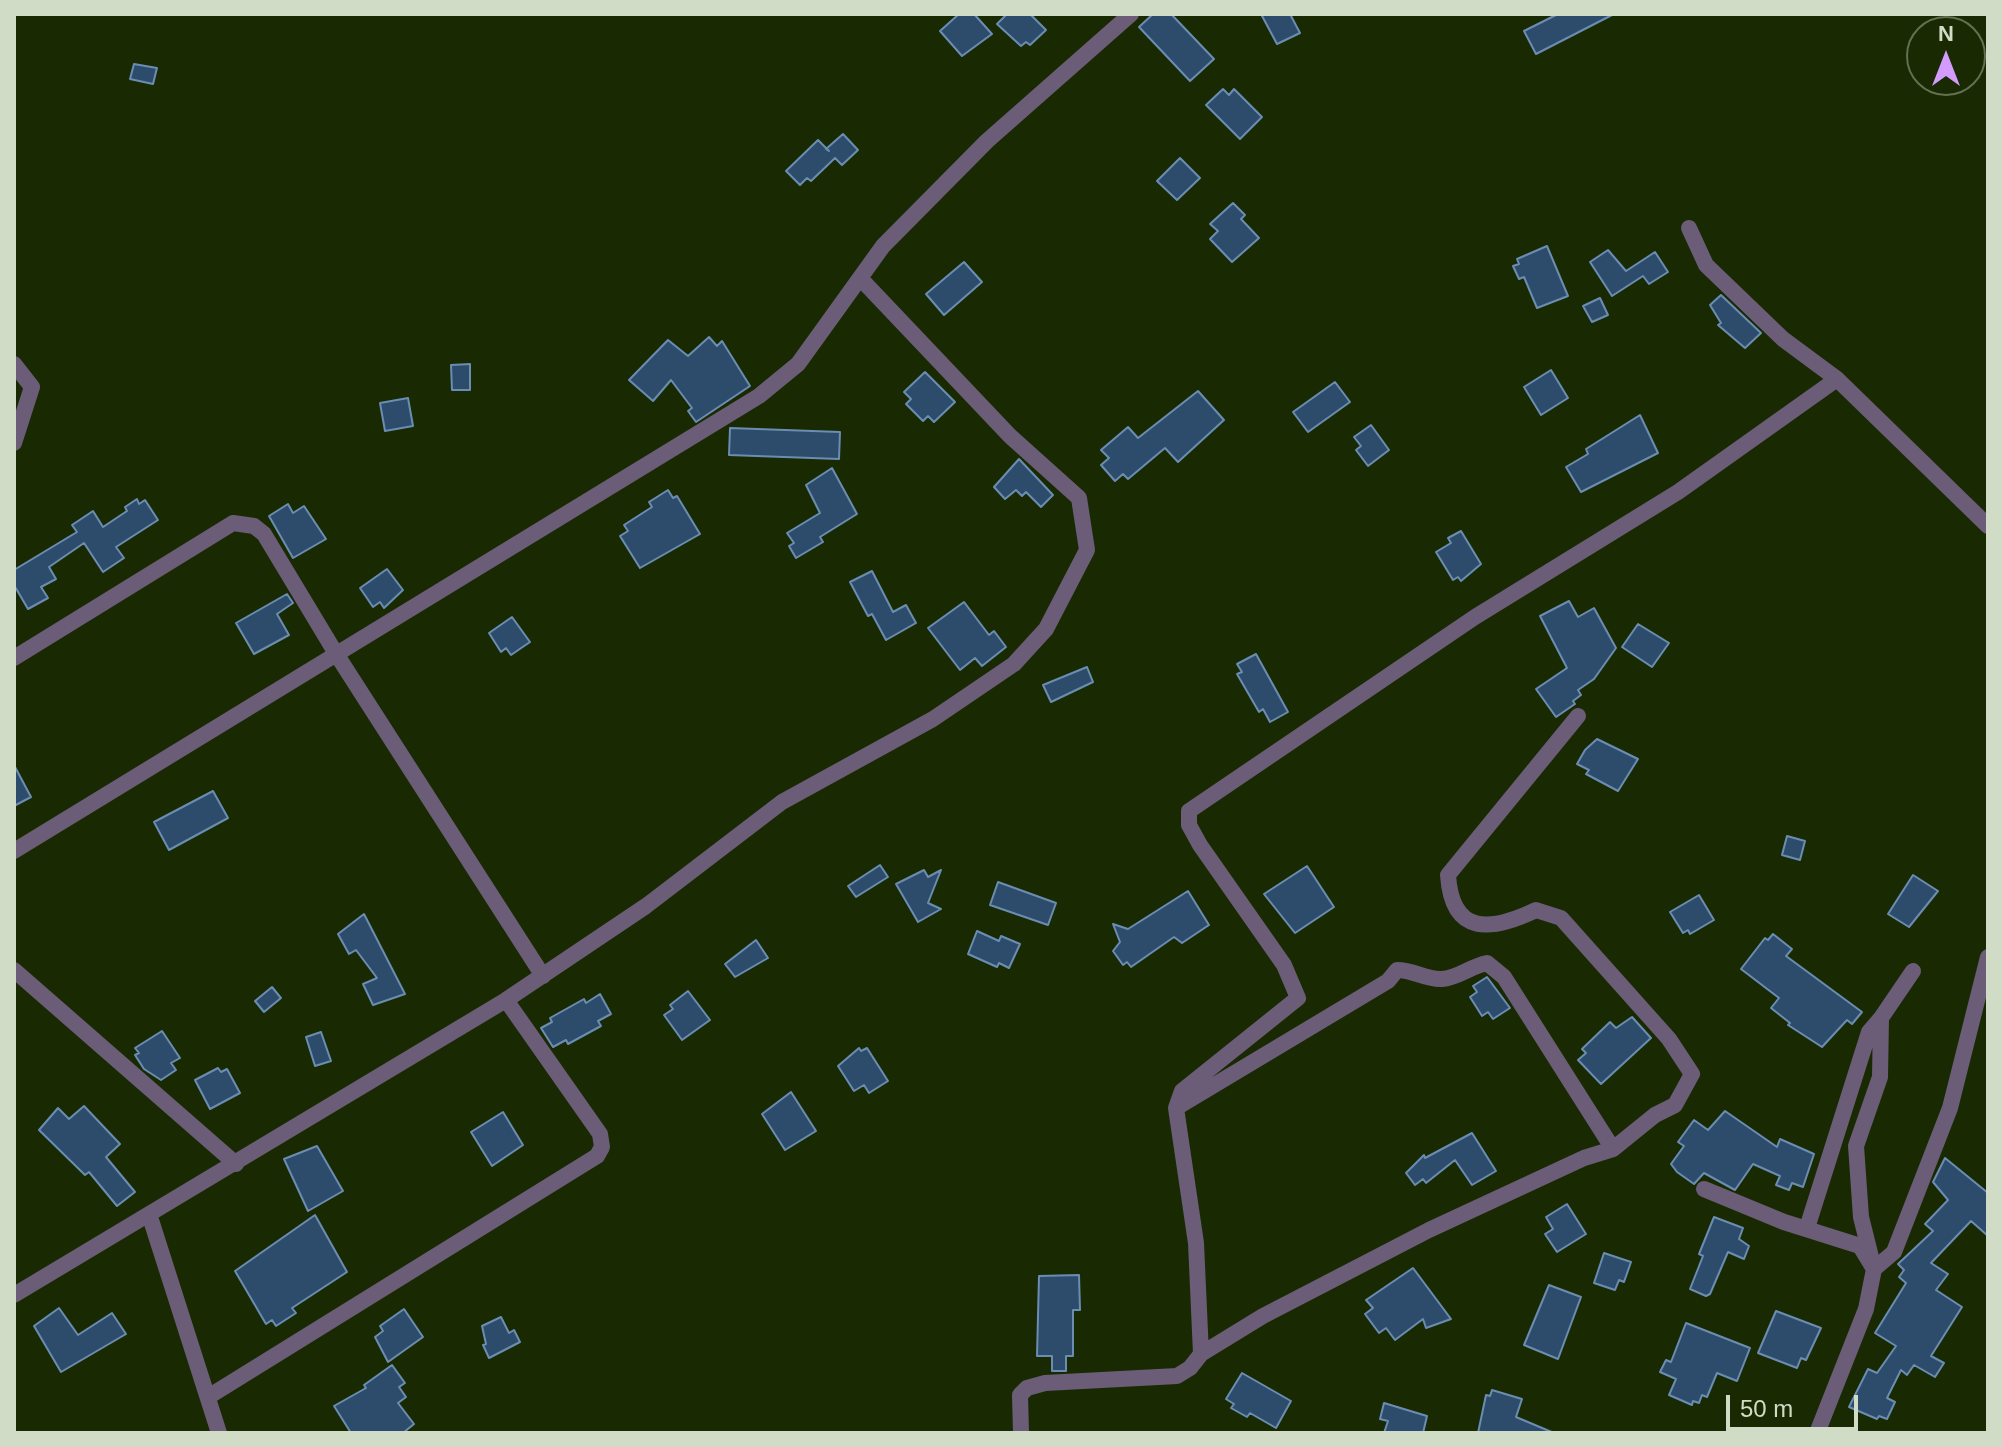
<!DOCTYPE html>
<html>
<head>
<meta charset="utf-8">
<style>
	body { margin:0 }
	#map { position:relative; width:2002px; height:1447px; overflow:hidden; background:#192a03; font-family:Arial,sans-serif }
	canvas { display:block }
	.frame { position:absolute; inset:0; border:16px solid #d0dcc6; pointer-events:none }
	.north { position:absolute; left:1906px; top:16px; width:80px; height:80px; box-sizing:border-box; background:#192a03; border:2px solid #627151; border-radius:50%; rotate:0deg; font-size:22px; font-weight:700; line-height:32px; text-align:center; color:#d0dcc6 }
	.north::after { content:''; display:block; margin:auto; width:28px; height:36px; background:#d39cfc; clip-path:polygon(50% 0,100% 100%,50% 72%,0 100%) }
	.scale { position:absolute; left:1726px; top:1395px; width:132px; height:36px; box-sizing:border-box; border:4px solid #d0dcc6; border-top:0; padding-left:10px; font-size:24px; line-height:28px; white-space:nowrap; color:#d0dcc6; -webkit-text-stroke:6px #192a03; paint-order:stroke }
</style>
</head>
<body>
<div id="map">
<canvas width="2002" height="1447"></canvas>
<div class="frame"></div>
<div class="north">N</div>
<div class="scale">50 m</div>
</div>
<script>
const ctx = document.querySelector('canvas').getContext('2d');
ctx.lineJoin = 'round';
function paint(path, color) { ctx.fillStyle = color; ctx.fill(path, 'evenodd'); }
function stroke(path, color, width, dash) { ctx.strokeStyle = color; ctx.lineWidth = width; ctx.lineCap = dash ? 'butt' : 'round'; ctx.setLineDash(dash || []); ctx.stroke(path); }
const building = new Path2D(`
	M959,14H974L992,34L962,56L940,31Z
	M1007,14H1030L1046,30L1030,45L1026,42L1021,46L997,24Z
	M1153,14H1171L1214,59L1190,81L1139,27Z
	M1261,14H1290L1300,33L1277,44Z
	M1558,14H1614L1536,54L1524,31Z
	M134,64L157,68L153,84L130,79Z
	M1223,89L1229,95L1234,89L1262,117L1240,139L1206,105Z
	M843,134L858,150L842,165L835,158L811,181L807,178L800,185L786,171L818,140L829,151L826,149Z
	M1180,158L1200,178L1177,200L1157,181Z
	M1233,203L1245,215L1241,219L1259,238L1232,262L1210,239L1218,231L1210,224Z
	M1547,246L1568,296L1537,308L1524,277L1519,279L1513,266L1519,264L1517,259Z
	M1608,250L1626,271L1655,252L1668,272L1649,284L1643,276L1612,296L1590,262Z
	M964,262L982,282L944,315L926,294Z
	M1721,295L1761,333L1745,348L1718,325L1721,323L1710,305Z
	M1600,298L1608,315L1592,322L1583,306Z
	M709,337L717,346L722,341L750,386L696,422L688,411L692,408L671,380L653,401L629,380L668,340L688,356Z
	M470,364V390H452L451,365Z
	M1551,370L1568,398L1541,415L1524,387Z
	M925,372L955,402L934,422L928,416L923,421L906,404L911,399L904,392Z
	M1335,382L1350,402L1308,432L1293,412Z
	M1198,391L1224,420L1178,462L1165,448L1128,479L1123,474L1115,481L1101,465L1109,458L1101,450L1128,427L1138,438Z
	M408,398L413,426L385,431L380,403Z
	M1640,415L1658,453L1581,492L1566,467L1588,454L1586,449Z
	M1371,425L1389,450L1368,466L1356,450L1361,446L1354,437Z
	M730,428L840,432L839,459L729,455Z
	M1019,459L1053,495L1041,507L1026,492L1022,496L1016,490L1005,499L994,487Z
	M832,468L857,514L820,537L823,542L796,558L789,546L794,543L787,533L820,513L806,485Z
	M668,490L673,498L677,496L700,534L640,568L620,536L628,531L624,525L652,507L649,502Z
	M137,499L139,504L145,500L158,520L116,547L124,558L103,572L84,543L49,567L56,579L41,587L48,598L28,609L14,585V570L77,532L72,525L93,511L103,527L127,511L125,507Z
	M288,504L293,513L304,506L326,539L293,558L269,516Z
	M1461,531L1481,564L1461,581L1458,577L1453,580L1436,552L1451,543L1448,538Z
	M387,569L403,590L384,608L380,602L373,607L360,588Z
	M872,571L893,612L906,605L916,623L886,640L872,614L868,616L850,582Z
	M287,594L293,603L277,614L289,635L254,654L236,623Z
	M1569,601L1578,617L1594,608L1616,648L1594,679L1578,690L1581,695L1573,701L1575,704L1556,717L1536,689L1567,668L1540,616Z
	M964,602L989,635L994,631L1006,647L982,666L975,658L960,670L928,628Z
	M512,617L530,642L511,655L506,648L501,652L489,633Z
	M1638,624L1669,643L1652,667L1622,647Z
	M1256,654L1288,712L1270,722L1263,709L1259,712L1237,674L1242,672L1237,664Z
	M1087,667L1093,682L1051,702L1043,685Z
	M1597,739L1638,759L1618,791L1586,774L1589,770L1577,764L1585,750Z
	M14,765L31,797L14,806Z
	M213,791L228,818L169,850L154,822Z
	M1787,836L1805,841L1800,860L1782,855Z
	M880,865L888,877L856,897L848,886Z
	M1307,866L1334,907L1295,933L1264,894Z
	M924,870L928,877L941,870L928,903L941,909L918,922L896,884Z
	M1913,875L1938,891L1909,927L1888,914Z
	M998,882L1056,903L1048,925L990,905Z
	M1188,891L1209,925L1182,943L1174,937L1131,967L1127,962L1123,965L1113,951L1120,942L1113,924L1128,929Z
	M1699,895L1714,920L1690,934L1688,930L1683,933L1670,912Z
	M364,914L405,994L373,1005L363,984L377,978L356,950L349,954L338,934Z
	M977,931L999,941L1001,936L1020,944L1009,968L999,963L997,967L968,954Z
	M1773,934L1792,949L1786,956L1862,1012L1852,1024L1847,1020L1822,1047L1788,1025L1790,1023L1771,1008L1779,998L1741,969L1765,938L1768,940Z
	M756,940L768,958L735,977L725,964Z
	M1487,977L1510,1008L1493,1019L1488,1012L1482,1016L1470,997L1477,992L1473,986Z
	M272,987L281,998L264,1012L255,1001Z
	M688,991L710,1020L682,1040L664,1015L673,1009L670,1005Z
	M600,994L611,1014L598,1021L601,1026L568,1044L566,1040L553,1047L541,1028L552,1022L550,1018L584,999L586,1003Z
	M1632,1017L1651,1038L1601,1084L1578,1060L1586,1053L1582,1049L1610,1022L1616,1028Z
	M162,1031L180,1058L171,1063L176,1070L161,1080L144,1069L135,1055L139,1053L135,1048Z
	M321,1032L331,1061L315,1066L306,1037Z
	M859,1048L861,1051L867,1048L888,1081L869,1093L864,1085L854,1091L838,1066Z
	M218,1068L221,1072L227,1069L240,1093L210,1109L195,1080Z
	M791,1092L816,1131L785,1150L762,1114Z
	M84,1106L120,1144L106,1157L135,1192L117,1206L89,1172L85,1175L39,1130L58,1108L69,1119Z
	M1725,1111L1777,1147L1780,1139L1814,1154L1803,1187L1792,1183L1789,1190L1776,1185L1780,1176L1753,1164L1735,1190L1704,1173L1694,1184L1677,1172L1671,1164L1684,1146L1678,1142L1694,1120L1708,1130Z
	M503,1112L523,1145L492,1166L471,1132Z
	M1472,1133L1496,1171L1472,1185L1455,1160L1426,1183L1423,1179L1415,1185L1406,1173L1424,1155L1425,1158Z
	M317,1146L343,1191L308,1211L284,1159Z
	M1945,1158L1988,1193V1236L1971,1221L1931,1263L1948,1274L1936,1290L1962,1307L1931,1356L1944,1363L1935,1377L1914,1365L1907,1375L1901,1370L1887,1398L1895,1402L1887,1419L1879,1416L1877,1419L1849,1407L1868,1369L1877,1373L1896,1346L1875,1333L1906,1283L1899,1277L1904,1270L1898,1264L1933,1231L1925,1224L1948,1200L1933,1182Z
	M1567,1204L1586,1234L1557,1252L1545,1234L1553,1229L1546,1217Z
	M315,1215L347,1272L292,1308L296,1313L276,1326L272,1320L266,1324L235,1271Z
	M1714,1217L1743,1228L1739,1239L1749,1246L1744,1259L1728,1252L1710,1294L1706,1296L1690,1289L1703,1256L1699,1254Z
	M1604,1253L1631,1262L1624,1282L1619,1280L1615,1290L1594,1283Z
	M1413,1268L1451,1319L1426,1328L1423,1319L1395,1340L1386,1328L1379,1333L1365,1314L1373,1308L1366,1300Z
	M1079,1275L1080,1310H1073V1356H1066V1371H1052V1356H1037L1039,1276Z
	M1549,1285L1581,1297L1558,1359L1524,1345Z
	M59,1308L78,1335L112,1313L126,1334L61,1372L34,1326Z
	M404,1309L423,1337L388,1362L375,1337L383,1331L380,1326Z
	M1776,1311L1821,1328L1806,1360L1801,1358L1797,1368L1758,1353Z
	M501,1317L509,1333L514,1330L520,1342L489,1358L483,1345L486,1344L482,1326Z
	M1686,1323L1750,1348L1737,1381L1717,1373L1707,1397L1702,1395L1699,1403L1693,1401L1692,1405L1669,1395L1676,1379L1660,1372L1666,1360L1671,1362Z
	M392,1365L405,1383L399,1387L406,1397L398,1403L414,1424L403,1433H351L334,1406L366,1388L364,1385Z
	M1242,1373L1291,1401L1276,1428L1250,1413L1247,1417L1231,1408L1234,1404L1226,1399Z
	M1492,1390L1522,1399L1516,1417L1554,1433H1478L1486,1395L1490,1396Z
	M1384,1403L1427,1416L1423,1433H1384L1388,1421L1380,1419Z`);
const street = new Path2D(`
	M1689,228L1706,265L1783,339L1837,379L1988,526
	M14,364L32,387L14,443
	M14,658L233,523L254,526L264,534L335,652L543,976
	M14,851L759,396L798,364L883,246L987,141L1131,14
	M14,970L236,1164
	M1913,971L1881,1018L1880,1077L1856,1146L1861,1217L1874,1269L1894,1252L1950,1108L1988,957
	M1176,1108L1388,981L1397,970C1414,970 1426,980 1442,979C1458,978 1471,966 1487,963L1504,977L1613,1149
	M1704,1189L1784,1222L1860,1246L1874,1269L1866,1309L1817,1433
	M150,1217L219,1433
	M1807,1228L1869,1032L1881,1018
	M14,1295L506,1000L646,906L782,802L933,719L1014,664L1046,629L1087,550L1079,498L1010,436L860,278
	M1201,1354L1196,1243L1176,1108L1182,1091L1298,998L1284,965L1200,845L1189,825V811L1475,617L1678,492L1837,379
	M208,1397L597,1156L602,1147L600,1134L506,1000
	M1021,1433L1020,1395L1027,1388L1045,1383L1177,1376L1190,1368L1201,1354L1263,1316L1429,1230L1584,1158L1613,1149L1655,1115L1675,1105L1692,1074L1669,1039L1561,918L1536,910C1492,931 1452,937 1448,875L1578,716`);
paint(building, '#2d4c6c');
stroke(building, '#6b8db1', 2);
stroke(street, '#6b5d77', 16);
</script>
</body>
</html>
